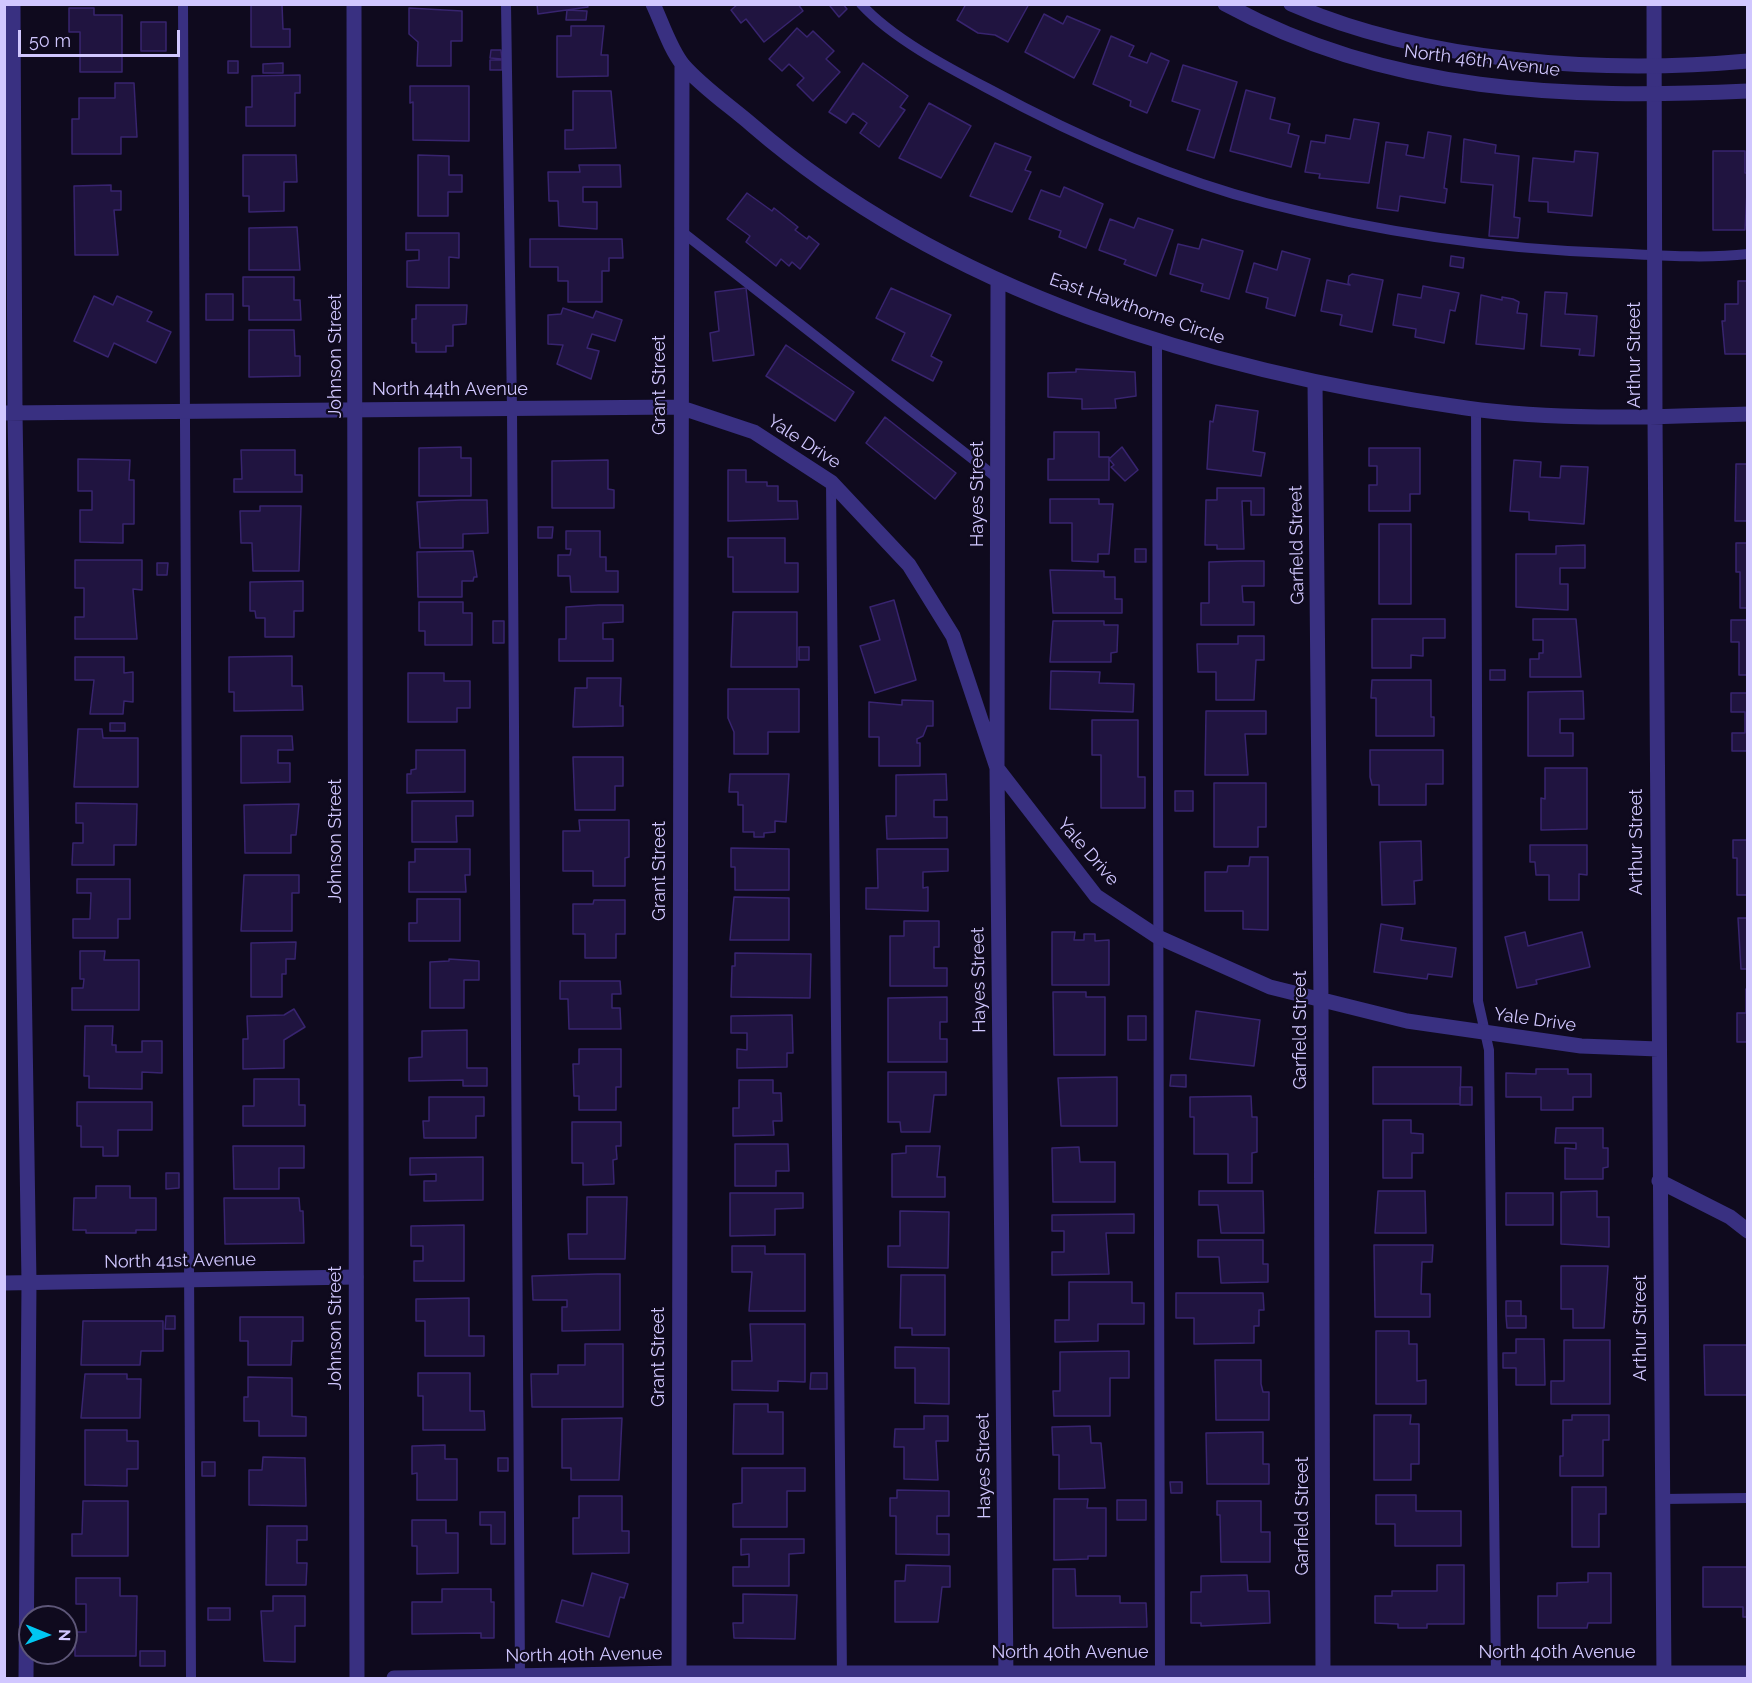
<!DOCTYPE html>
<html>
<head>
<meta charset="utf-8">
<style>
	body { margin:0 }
	#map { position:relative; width:1752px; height:1683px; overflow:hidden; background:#0f0a1e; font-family:Raleway,sans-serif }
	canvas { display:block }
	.frame { position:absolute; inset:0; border:6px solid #d1c7ff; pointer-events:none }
	.north { position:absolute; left:18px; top:1605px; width:60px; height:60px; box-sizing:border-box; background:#0f0a1e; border:2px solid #5d5678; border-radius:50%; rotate:91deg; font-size:16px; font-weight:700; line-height:24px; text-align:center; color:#d1c7ff }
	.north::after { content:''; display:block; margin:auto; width:21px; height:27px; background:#00c7f2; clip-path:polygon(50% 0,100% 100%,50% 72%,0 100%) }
	.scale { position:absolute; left:18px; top:30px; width:162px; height:27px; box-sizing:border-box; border:3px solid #d1c7ff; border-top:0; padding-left:8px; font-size:18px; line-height:21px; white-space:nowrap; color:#d1c7ff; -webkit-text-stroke:4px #0f0a1e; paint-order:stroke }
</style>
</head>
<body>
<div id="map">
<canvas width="1752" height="1683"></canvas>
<div class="frame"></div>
<div class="north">N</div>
<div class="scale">50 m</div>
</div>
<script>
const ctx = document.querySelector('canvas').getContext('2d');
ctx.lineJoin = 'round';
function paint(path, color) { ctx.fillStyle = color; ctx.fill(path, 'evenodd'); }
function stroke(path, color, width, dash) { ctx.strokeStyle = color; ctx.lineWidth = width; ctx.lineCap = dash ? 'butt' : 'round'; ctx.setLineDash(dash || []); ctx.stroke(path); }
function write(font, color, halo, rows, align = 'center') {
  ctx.font = font + ' Raleway,sans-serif'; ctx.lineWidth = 4.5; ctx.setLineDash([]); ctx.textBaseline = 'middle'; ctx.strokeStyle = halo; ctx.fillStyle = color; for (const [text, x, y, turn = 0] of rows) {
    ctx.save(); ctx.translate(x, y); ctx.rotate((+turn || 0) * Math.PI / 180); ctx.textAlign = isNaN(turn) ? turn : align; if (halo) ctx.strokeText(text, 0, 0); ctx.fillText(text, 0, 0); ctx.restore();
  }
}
const building = new Path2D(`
	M251,4L282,5L283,29H290V47H251Z
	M537,4H587L588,7L538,14Z
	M738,4H798L803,11L764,42L746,19L741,23L731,10Z
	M832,4H843L847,9L839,17L830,6Z
	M966,4H1029L1008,42L995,35L978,33L957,20Z
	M69,8H94V15H122V72H80V32H69Z
	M409,8L462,11V41H451V66H417L418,42L409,34Z
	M567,10L587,11L586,20H566Z
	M1044,14L1063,24L1067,16L1100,30L1074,78L1025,52Z
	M141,22H166V51H141Z
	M571,26H604L601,55H608V76L557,77V36H571Z
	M797,28L807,37L813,31L834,51L826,59L840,72L813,101L797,85L804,78L789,64L782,71L769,59Z
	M1111,36L1134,46L1129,56L1147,63L1151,53L1169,61L1147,113L1130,106L1131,101L1093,84Z
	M491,50H501L502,59L490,58Z
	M490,60H502V70H490Z
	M228,61H238V73H228Z
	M283,63V73H263V64Z
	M863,63L908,96L900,107L905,110L879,147L860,133L867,123L853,113L846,123L829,112Z
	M1183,65L1237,82L1214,158L1187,150L1200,110L1172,101Z
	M300,75V93H295V126H246V107H252V76Z
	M115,83H134L137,137H121V154H72V119H79V98H115Z
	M410,86H469V141L413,140V102L410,103Z
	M1246,90L1275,98L1270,119L1290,124L1288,133L1299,136L1291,167L1230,151Z
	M573,91H611L616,148L565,149V130H573Z
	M929,103L971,126L941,178L899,158Z
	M1354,119L1379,123L1369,183L1319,178L1320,174L1305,172L1311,141L1325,143L1326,135L1350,139Z
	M1428,132L1451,136L1444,188L1447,189L1445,203L1400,196L1398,211L1377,208L1386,142L1408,145L1406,155L1424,158Z
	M1464,139L1496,145L1495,153L1519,156L1514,217L1520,218L1518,238L1489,236L1493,185L1461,182Z
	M995,143L1031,157L1025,170L1031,172L1012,212L970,196Z
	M1575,151L1598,153L1592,216L1548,212V202L1529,201L1533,158L1574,162Z
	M1713,151H1745V173H1748L1745,230H1713Z
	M243,155H296L297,182H284V211L249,212V196H243Z
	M418,155L449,156V175H462V192H448V216H418Z
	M579,165H620L621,187H583V202H597V229L559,226L558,201H549L548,172H580Z
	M111,185V191H121V210H114L118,255H75L74,186Z
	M1064,187L1103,204L1086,248L1059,237L1061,231L1029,219L1041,190L1060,197Z
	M747,193L772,211L774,208L798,227L795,230L807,239L809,236L819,244L800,269L792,262L789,266L781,259L776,266L746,242L750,236L727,219Z
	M1138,218L1173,230L1156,276L1124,264L1126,260L1099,250L1110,219L1134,228Z
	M297,227L300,270H249V228Z
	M406,233H459V258L449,257V288L407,287V261L419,260V250H406Z
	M530,239H622L623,258H609V271H602V302H568V281H558V267H530Z
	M1202,239L1243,251L1229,299L1201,291L1203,284L1170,274L1178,244L1199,249Z
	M1282,251L1310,259L1295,316L1266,308L1268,298L1246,292L1254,263L1277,270Z
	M1451,256L1464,258L1463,268L1450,266Z
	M1352,274L1383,280L1372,332L1340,325L1342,315L1321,311L1327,280L1350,285L1348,283L1349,276Z
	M243,277H294V300H300L301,320H249V306H243Z
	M1738,281H1748V354H1725L1722,321H1725V304H1738Z
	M1423,286L1459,293L1455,311L1450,310L1444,343L1415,337L1416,329L1393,325L1398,294L1421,298Z
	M746,288L754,355L713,361L710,333L719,331L715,292Z
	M891,288L951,315L931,356L942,362L933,381L892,360L905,333L876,318Z
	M1545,292L1567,293L1565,314L1597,316L1594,356L1579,355L1580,349L1541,346Z
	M206,294H233V320H206Z
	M1481,295L1502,300V297L1513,299L1519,302L1517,313L1527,314L1524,349L1476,344Z
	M94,296L113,305L117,296L152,312L147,321L171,332L156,363L114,343L108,357L74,341Z
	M416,305H467L466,324L453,325V346H446V352H416V343H412V319H416Z
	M563,308L593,318L596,311L622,320L615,341L592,334L587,348L599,351L591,379L557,364L563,345L548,344V315L561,314Z
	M249,330H294L295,356H300V376L249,377Z
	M786,345L854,392L835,421L766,376Z
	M1076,369L1135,372L1136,396L1115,399L1116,408L1082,409V399L1048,397V373L1076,372Z
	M1216,405L1258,411L1253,451L1265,453L1261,476L1207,469L1210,421L1213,422Z
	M885,417L956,473L935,499L866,443Z
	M1054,432H1099V457H1109V480H1048V459H1054Z
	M461,447V458H471V496H419V448Z
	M1122,447L1138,470L1125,481L1111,467L1114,465L1109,459Z
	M1369,448H1420V494H1410V511H1369V485H1377V466H1369Z
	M241,450H295V475H302V492H234V479H242Z
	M78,459L130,460L129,480H134V524H123V543L80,542V510H92V491H78Z
	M608,460V489L614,490V508H552V461Z
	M1514,460L1541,462L1540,477L1560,478L1561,466L1588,467L1584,524L1529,520V512L1510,511Z
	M1736,464H1748V521H1735Z
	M728,470H746V482H767V486H778V501H797L798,519L728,521Z
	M1217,488H1264V515H1251V501H1242L1244,549H1217V545H1205L1206,500H1217Z
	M1050,499H1099V504H1113L1109,554H1098V562L1072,561V523H1050Z
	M461,500H487L488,533L463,534V548H420L417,502Z
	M260,506H301L299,571H253L252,543H241L240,511H260Z
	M1379,524H1411V604H1379Z
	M538,527H553L552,538H538Z
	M566,531H600V557H606V571H618V592H571L570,576H558V555H570L571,549H566Z
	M728,538H785V563H798V592H733V557H728Z
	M1736,543H1748V608H1740V572H1736Z
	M1585,545V568H1560V584H1568V610L1516,607V554H1556V546Z
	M1135,549H1146V562H1135Z
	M473,551L477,577H474L473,581H462V597H418L417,552Z
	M75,560H142V590L133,589L137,639H75V617H84V588H75Z
	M1240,561H1264V586H1242L1243,602H1254V625H1201V603H1209V562Z
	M157,563H168L167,575H157Z
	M1050,570L1104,571V577H1115V599H1122V613H1053Z
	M303,581V611H294V637H265V618H256L255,611H250V582Z
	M894,600L916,680L875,693L860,646L880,640L870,607Z
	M419,602H463V613H472V645H425V631H419Z
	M599,605H623V622L603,623V639H613V661H559V639H566V607Z
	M733,612H797V667H731Z
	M1372,619H1445V638H1423V656L1411,655V668H1372Z
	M1533,619H1576L1581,677H1530V659H1539V653H1543V640H1533Z
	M1731,620H1748V675H1739V642H1731Z
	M493,621H504V643H493Z
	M1053,621H1104V625H1118L1117,652L1111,653V662H1050Z
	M1238,636H1264V660H1256L1254,700H1216V672H1198L1197,644H1238Z
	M799,647H809V660H799Z
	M292,656V686H302L303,710L234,711V692H229V657Z
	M75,657H124V673L133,672V702L124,701L123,714H90L94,680H75Z
	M1490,670H1505V680H1490Z
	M1051,671L1100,672L1099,683L1134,684L1133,712L1050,709Z
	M408,673H444V681H470V708H457V722H408Z
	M587,678H621L620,706H623V726L573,727L575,688H587Z
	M1372,680H1431V717H1434V736H1376V698H1371Z
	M728,689H799V732H768V754H734V732L728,718Z
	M1583,691L1584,719H1560V733H1573V756H1528V692Z
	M1731,693H1748V751H1732V733H1745V712H1731Z
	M902,700L933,701V726H927L923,736L917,739V743H920V766H879V737H869V702L902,705Z
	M1206,711H1266V734H1245L1248,775H1205Z
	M1092,720H1138V777H1145V808H1101V755H1092Z
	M110,723H125V731H110Z
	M78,729H102L103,738H138V787H74Z
	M241,736H292L293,750H278V763H290V782L241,783Z
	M416,750H465V792L407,793V774H411V770L416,769Z
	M1370,750H1443V784H1426V805H1379V785H1372L1370,777Z
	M573,757H623V786H615V810H575Z
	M1545,768H1587V829L1541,830V798L1545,799Z
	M730,774H789L786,822L775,821V832L764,833V837H754V832H743V805H738V792H729Z
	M946,774L947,800H934V817H947V838L887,839L886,816H896V775Z
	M1214,783H1266V827H1258V847H1214Z
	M1175,791H1193V811H1175Z
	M412,801H473V816H456L457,842H412Z
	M76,803L137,804L136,845H114V865H72L73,843H83V823H76Z
	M299,804L296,835H291V853H245L244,805Z
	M579,820H629V857L625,858V886H593V871H563V831H580Z
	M1733,840H1748V895H1737V858H1733Z
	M1421,841L1422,880L1414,881L1415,904L1382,905L1380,842Z
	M1530,845H1587V875L1579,874V900H1549V875H1536L1535,862H1530Z
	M731,848L789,849V890H735V867H731Z
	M415,849H470V875H465L466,892H409V862H415Z
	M877,849H948V871L923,872V888L928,887V911L866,909V888H878Z
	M1250,857H1268V930L1243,929V911H1205V872H1227L1228,866H1249Z
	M244,875H299V893H292V931H241Z
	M77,879H130V919H118V938H73V919H90L91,893H77Z
	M734,897L789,898V940H730Z
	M417,899H460V941H409V923H417Z
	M594,900H625V934H616V958H585V934H573V904H593Z
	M1738,918H1748V969H1741Z
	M904,921H939V947H934V968H947V986H890V936H904Z
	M1381,924L1403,928L1401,940L1456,948L1452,977L1428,974L1427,979L1374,972Z
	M1052,932H1075L1074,940H1084V934H1095V941L1109,940V985H1052Z
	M1525,932L1528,946L1582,932L1590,967L1536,980L1537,984L1517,988L1505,937Z
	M296,942L295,959H286V974H282V997H251V943Z
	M80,951H105L104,960H139V1010H72V988H83L84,979H80Z
	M735,953L811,954L810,998L731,997L732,966H735Z
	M449,959L479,961V980H464V1008H430V962L449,961Z
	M560,981H620L621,994H612V1008H620L621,1029H569L568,999H560Z
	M1746,989L1748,1042H1737V1013H1746Z
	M1053,992H1086V997H1105V1055H1054Z
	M947,997V1022H940V1039H947V1062H888V998Z
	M294,1009L305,1027L284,1040V1068L243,1069V1039H248L247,1016L284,1015Z
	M1196,1011L1260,1020L1254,1066L1190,1059Z
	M792,1015L793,1053H787V1067L737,1068V1049L747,1050V1033H731V1016Z
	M1128,1016H1146V1040H1128Z
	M85,1026H113L112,1045H116V1052H142V1041H162V1073L142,1072V1089L89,1088V1076H84Z
	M467,1030V1068H487V1086H463V1080L409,1081V1058L422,1057V1031Z
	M579,1049H621V1087H616V1110H579V1096H574L573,1064H579Z
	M1373,1067H1461L1460,1104H1373Z
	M1536,1069H1568V1074H1591V1097H1573V1110H1541V1097H1506V1073L1536,1074Z
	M888,1072H946V1095H934L930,1132H901L900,1122H888Z
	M1171,1075H1186V1087L1170,1086Z
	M1117,1077V1126H1061L1058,1078Z
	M254,1079H299V1105H305V1126H243V1106H254Z
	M739,1080H773V1093H781L782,1121H773L774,1135L733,1136V1108H739Z
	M1460,1087H1472V1105H1460Z
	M1251,1096L1252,1117H1257V1152L1252,1153V1183H1228V1154H1194V1117H1190V1097Z
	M429,1097H484V1116H476V1138H424L423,1121H429Z
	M77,1102H152V1130H118V1156H103V1147H81V1126H77Z
	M1383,1120H1411V1133L1423,1134V1153H1412V1178H1383Z
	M572,1122H621V1146H616L617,1159L613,1160L614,1184L583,1185V1163H572Z
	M1556,1128H1603V1148H1608V1167L1603,1168V1179H1565V1148L1576,1149V1143H1555Z
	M735,1144H788L789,1171H776V1186H735Z
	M233,1146H304V1168H279V1189H234Z
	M906,1146H940L937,1177H945V1197H892V1154L906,1153Z
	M1079,1147L1080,1162H1115V1202H1053L1052,1148Z
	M483,1157V1200L424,1201V1181H436V1174L410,1175V1158Z
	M166,1173H179V1188L166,1189Z
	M96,1186H130V1198H156V1230H136V1233H86V1230H73L74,1198H96Z
	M1199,1191H1263L1264,1233H1221L1218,1205H1199Z
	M1378,1191H1425L1426,1233H1375Z
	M1597,1191V1217H1609V1247L1561,1244V1192Z
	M730,1193H803V1208L775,1209V1235L730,1236Z
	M1506,1193H1553V1225H1506Z
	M587,1197H627L625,1259H569L568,1234H587Z
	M224,1198H299L300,1211H303L304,1243L225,1244Z
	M900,1211L949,1212L948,1268L888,1267V1246H900Z
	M1134,1214V1233H1106L1109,1274L1052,1275V1252H1064V1231H1052V1215Z
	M464,1225V1281H414V1261H423V1246H411V1226Z
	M1198,1240H1263V1264H1268V1282L1221,1283L1219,1257H1198Z
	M1374,1245H1433L1432,1262H1422L1421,1294H1430V1317H1375Z
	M732,1246H765V1254H805V1311H749L752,1272H732Z
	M1561,1266H1608L1604,1328H1573V1309H1561Z
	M597,1274H620V1330L562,1331V1307H567V1300H533L532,1276Z
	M901,1275H945V1335H912V1328H900Z
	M1069,1282H1132V1303H1144V1324H1098V1341L1055,1342V1320H1069Z
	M1176,1293H1263L1264,1310H1259V1326H1254V1343L1194,1344V1318H1176Z
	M469,1298V1336H484V1356H425V1321H416V1299Z
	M1506,1301H1521V1316H1506Z
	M166,1316H175V1329H165Z
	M1506,1316H1526V1328H1507Z
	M240,1317H303V1341H292L291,1365H248V1341H240Z
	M83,1321H163V1351H141L140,1365H81Z
	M750,1324H805V1382L778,1381V1391L732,1390V1361H752Z
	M1376,1331H1409V1344H1417V1381L1426,1380V1404H1376Z
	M1516,1339H1544L1545,1385H1516V1368H1503V1353H1516Z
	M1564,1340H1610V1404H1551V1381H1564Z
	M585,1344H623V1407H532L531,1374H558V1365H585Z
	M1704,1345H1748V1395H1705Z
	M895,1347L949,1348V1404L915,1403V1368H895Z
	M1129,1351V1378H1110V1416H1054L1053,1391H1060V1352Z
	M1215,1360H1261V1384L1263,1392H1269V1420H1216Z
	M418,1373H470V1411H484L485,1430H423V1396H418Z
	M811,1373H827V1389H810Z
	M85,1374H127V1379H141L140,1418H81Z
	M248,1377L292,1378V1416L306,1417V1436H259V1421H244V1397H248Z
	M734,1404H768V1412H783V1454H733Z
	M1374,1415H1411L1410,1424H1419V1464H1411V1480H1374Z
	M1572,1415H1609V1440H1603V1476H1560V1456H1563V1420H1572Z
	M924,1416H948V1441H936L938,1480L904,1479V1447H894L895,1429H924Z
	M622,1418L619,1480H571V1468H562V1419Z
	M1090,1426L1091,1443H1101L1105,1488L1059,1489V1455H1053L1052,1427Z
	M85,1430H127V1441H138V1469H127V1486L85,1485Z
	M1263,1432V1464H1269V1484H1207L1206,1433Z
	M445,1445V1459H457V1500H417V1473L412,1474V1446Z
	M263,1457L305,1458L306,1506L249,1505V1470H262Z
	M498,1458H508V1471H498Z
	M202,1462H215V1476H202Z
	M742,1468H805V1491H787V1527H733V1504L742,1503Z
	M1170,1482H1182V1493H1171Z
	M1572,1487H1606V1514H1599V1547H1572Z
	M897,1490L949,1491V1516H937V1534H949V1555L896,1554V1516H890V1498H897Z
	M1376,1495H1416V1511H1461V1546H1395V1524H1376Z
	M579,1496H622V1531H629V1553L573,1554V1518H579Z
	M1054,1499H1088L1087,1508H1106V1556H1088V1559L1054,1560Z
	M1117,1500H1146V1520H1117Z
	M83,1501H128V1556H72V1534H82Z
	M1217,1501H1261V1532H1270V1562H1221L1220,1515H1217Z
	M480,1512H505V1544H491V1525H480Z
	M412,1520H446V1533H458V1573L417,1574V1546H412Z
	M267,1526H307V1540H297V1563H307L306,1585H266Z
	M741,1539H804V1553L789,1554V1586H733V1567H749V1554L741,1555Z
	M906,1565L950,1566V1587H942L938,1622H895V1581H905Z
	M1437,1565H1464V1624H1427V1628H1398V1624L1375,1623V1596H1392V1591H1437Z
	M1703,1567H1748V1617H1743V1607H1703Z
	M1053,1569H1075L1076,1596H1120V1603H1146L1147,1627L1053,1628Z
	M592,1573L628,1584L624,1598L620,1597L609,1637L556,1622L562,1600L583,1606Z
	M1588,1573H1611V1623H1588L1587,1628H1538V1596H1557V1583L1588,1582Z
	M1247,1575L1248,1591H1269L1270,1623L1201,1626V1623H1191V1592H1201V1576Z
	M76,1578H120V1596H137L136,1656H75V1632H86V1604H76Z
	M442,1589H491V1602H494V1638H481V1633L412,1634V1602H442Z
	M743,1594L797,1595L795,1639L734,1638L733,1623H743Z
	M273,1596H305V1626H295V1662L264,1661L261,1611H273Z
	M208,1608H230V1620H208Z
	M140,1651H165V1666H140Z`);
const service = new Path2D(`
	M183,4L191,1678
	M506,4L512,409L520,1678
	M861,4C892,38 947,67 987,88C1074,135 1169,178 1266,203C1378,232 1495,249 1611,253C1656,255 1703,259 1748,254
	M681,231L997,478
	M1157,340L1160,1678
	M1476,409L1478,1001L1489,1050L1496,1678
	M831,482L842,1678
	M1662,1499L1748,1498`);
const minor = new Path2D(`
	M13,4L15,413L29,1282L26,1678
	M653,4C662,23 670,49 683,65C702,87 730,106 752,125C949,295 1212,372 1466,408C1558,421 1654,417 1748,414
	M1654,4L1655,417L1664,1678
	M998,281L997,768L1006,1678
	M1315,382L1321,1000L1323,1678
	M4,413L679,407L754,432L831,482L909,565L953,636L997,768L1096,896L1158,937L1270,987L1407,1021L1581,1046L1658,1049
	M1659,1181L1730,1217L1748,1231
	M4,1283L356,1277
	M394,1678L679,1673H1748
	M679,1678L682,64`);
const tertiary = new Path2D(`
	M354,4L357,1678
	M1225,4C1390,94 1565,99 1748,91
	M1291,4C1425,63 1603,74 1748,61`);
const streetNames = [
	["North 46th Avenue",1482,61,7],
	["East Hawthorne Circle",1137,309,19],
	["Arthur Street",1635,355,-90],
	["Johnson Street",336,356,-90],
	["Grant Street",660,385,-90],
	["North 44th Avenue",450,390],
	["Yale Drive",804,442,33],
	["Hayes Street",978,494,-90],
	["Garfield Street",1297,545,-91],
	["Johnson Street",336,841,-90],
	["Arthur Street",1637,842,-90],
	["Yale Drive",1088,852,49],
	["Grant Street",660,871,-90],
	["Hayes Street",979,980,-91],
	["Yale Drive",1535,1020,8],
	["Garfield Street",1301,1030,-90],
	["North 41st Avenue",180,1261,-1],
	["Johnson Street",336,1328,-90],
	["Arthur Street",1641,1328,-90],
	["Grant Street",659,1357,-90],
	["Hayes Street",984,1466,-91],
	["Garfield Street",1303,1516,-90],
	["North 40th Avenue",1070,1653],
	["North 40th Avenue",1557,1653],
	["North 40th Avenue",584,1655,-1]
];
paint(building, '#201440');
stroke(building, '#38246f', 1.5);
stroke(service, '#393081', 10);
stroke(minor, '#393081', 15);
stroke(tertiary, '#393081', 15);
write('18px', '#d1c7ff', '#0f0a1e', streetNames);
</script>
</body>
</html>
